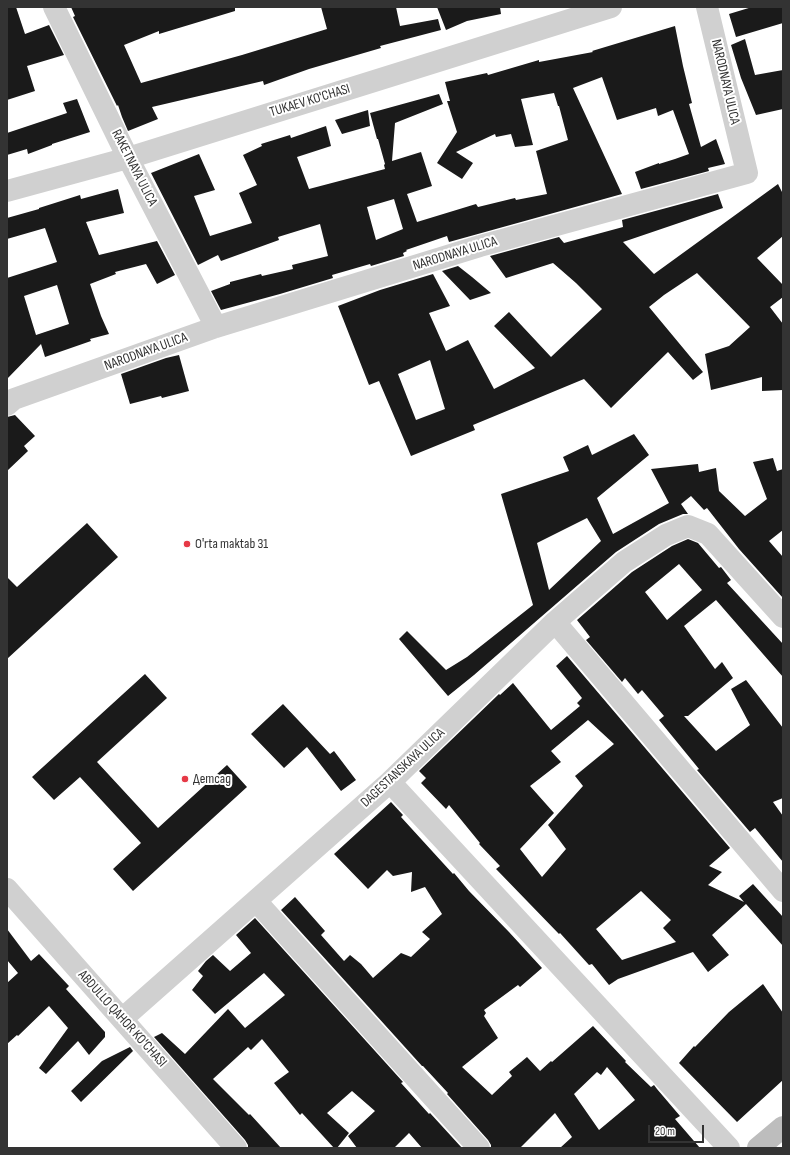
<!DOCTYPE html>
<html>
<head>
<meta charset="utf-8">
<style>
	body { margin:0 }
	#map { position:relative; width:790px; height:1155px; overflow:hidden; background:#fff; font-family:"Sofia Sans Condensed",sans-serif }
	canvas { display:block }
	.frame { position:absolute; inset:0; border:8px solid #333; pointer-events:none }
	.scale { position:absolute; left:648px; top:1125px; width:56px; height:18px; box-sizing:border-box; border:2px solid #333; border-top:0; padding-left:5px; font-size:12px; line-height:14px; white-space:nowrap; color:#333; -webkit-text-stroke:3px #fff; paint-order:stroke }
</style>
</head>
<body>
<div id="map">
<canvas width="790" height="1155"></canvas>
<div class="frame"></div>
<div class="scale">20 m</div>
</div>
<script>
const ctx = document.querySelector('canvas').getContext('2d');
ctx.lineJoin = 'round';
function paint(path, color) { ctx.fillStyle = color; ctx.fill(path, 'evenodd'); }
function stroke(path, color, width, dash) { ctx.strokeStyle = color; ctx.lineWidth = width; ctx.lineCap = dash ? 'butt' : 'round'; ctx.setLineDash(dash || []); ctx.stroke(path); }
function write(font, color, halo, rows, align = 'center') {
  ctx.font = font + ' "Sofia Sans Condensed",sans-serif'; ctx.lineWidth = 4; ctx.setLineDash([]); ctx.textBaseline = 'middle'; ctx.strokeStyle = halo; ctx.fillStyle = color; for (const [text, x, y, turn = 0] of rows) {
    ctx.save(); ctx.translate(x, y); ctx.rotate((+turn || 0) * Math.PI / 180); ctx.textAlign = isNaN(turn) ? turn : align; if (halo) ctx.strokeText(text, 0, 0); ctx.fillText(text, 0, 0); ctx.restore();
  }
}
const building = new Path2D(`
	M7,7H16L25,34L49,25L64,55L27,66L35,91L7,100Z
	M71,7H235V11L159,34V31L124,45L141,83L242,55L327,29L321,7H396L400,26L438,19L441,30L380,46L381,48L309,69L264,85L263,81L152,107L158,119L128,131L122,117L118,105L117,106L73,17L75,16Z
	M437,7H500L501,14L467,21L446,30Z
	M752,7H783V23L736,37L729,14Z
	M675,26L683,66L692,103L689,104L701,147L716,139L725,164L708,168L709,171L641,189L635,172L659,163V164L675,159L689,154L673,110L658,116L656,108L617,120L602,77L573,88L622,194L449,242L447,236L406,250L407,251L403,253L404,256L371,266L370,264L332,275L333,278L280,294L221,310L211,291L230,284V282L261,274L262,276L293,269L292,265L328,256L320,224L278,237L279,240L221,261L218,255L198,265L151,173L199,154L215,190L194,196L210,236L252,223L239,193L257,185L243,155L262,146L261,144L290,135L291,138L326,126L331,146L297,157L309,189L385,169L384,165L385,164L378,139H377L370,113L439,94L443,104L395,123L392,161L421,152L432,186L407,194L417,222L476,204L478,207L515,198L516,200L547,194L536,151L568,140L559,106H558L554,93L521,99L533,145L515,147L511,134L496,137L495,134L456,152L473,163L462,179L437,163L457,132L447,101H450L445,82L487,73L488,75L539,60V62L593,52L592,51ZM394,199L403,229L376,240L367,207Z
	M745,39L755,75L783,70V109L756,115L741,78L731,45Z
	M77,99L90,132L52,144V145L28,154L27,149L7,155V133L67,113L63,103Z
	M368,110L370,126L342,134L335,120Z
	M778,184L783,194V236L757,258L783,285V297L770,307L783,324V390L762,391V377L711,390L705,354L729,346L750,327L697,273L664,295L649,307L703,372L693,380L668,352L611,408L584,379L473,425L475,430L411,456L379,381L369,385L338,306L380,290L433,274L450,306L429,313L446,351L468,340L494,389L535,368L494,326L509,312L551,357L602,309L576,283L553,263L506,278L490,256L559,237L564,243L623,227L622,220L718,194L723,208L623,242L654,274ZM430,360L445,409L416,420L398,374Z
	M118,189L124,213L86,222L99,255L157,241L175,275L157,284L146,264L115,272L116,274L90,284L101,316L109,334L90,339L91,341L45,357L41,344L7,379V278L57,262L45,228L7,239V218L39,209V208L80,195L81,199ZM57,285L69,324L36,335L24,296Z
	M458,266L472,277L491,293L470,300L442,271Z
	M179,355L189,391L162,398L161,396L130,404L121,374L166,358Z
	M15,415L35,436L24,446L28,451L7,471V417Z
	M634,434L649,455L597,498L613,534L669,503L651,469L698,464L699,472L716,468L719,491L745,516L767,499L753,462L773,458L777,471L783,469V530L769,541L783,557V598L739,549L707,508L704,510L691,496L681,504L688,514H683L659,524L616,552L474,675L448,696L399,639L407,631L446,670L467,657L533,605L501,494L569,471L563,457L588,445L592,455ZM587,518L601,541L549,590L537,543Z
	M87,523L118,557L7,659V577L17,587Z
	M688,539L698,543L719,568L721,567L731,580L727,583L783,644V677L716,600L684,626L715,669L722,662L733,678L688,716H684L716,751L750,725L731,689L746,680L783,728V798L773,802L783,816V862L755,828L750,832L697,770L699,769L659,720L664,716L642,690L638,694L625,678L622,682L586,640L590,637L577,620L632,572L672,546ZM679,564L702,590L667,620L645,592Z
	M567,656L730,848L709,866L722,872L708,885L744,902L739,896L753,884L783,917V946L746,904L712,935L729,955L708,972L693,952L618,979L609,985L592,964L589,965L560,933L559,934L496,869L500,866L479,844L480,843L449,805L446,809L421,783L426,778L419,771L499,694L500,695L513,683L551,730L580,706L577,703L582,698L556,666ZM588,720L614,744L575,776L583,786L548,825L566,849L542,877L520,849L554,813L530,786L561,762L551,751ZM641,891L671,920L663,928L676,942L622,960L596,929Z
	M145,674L167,698L97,762L158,828L227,765L247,787L133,891L113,869L141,843L80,777L54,800L32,777Z
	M283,704L330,754L334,751L356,780L341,791L307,747L284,768L251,734Z
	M391,802L403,815L401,817L453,874L454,873L469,891L509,932L542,968L520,987L518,985L484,1010L486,1013L484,1016L498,1038L462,1067L492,1095L512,1076L509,1072L527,1057L540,1071L551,1061L552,1062L593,1026L626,1061L625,1062L651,1087L654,1085L657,1089L680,1116L675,1119L700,1148H560L572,1137L555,1113L520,1148H491V1145L488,1140L447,1094L448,1093L423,1066H422L281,910L295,897L325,931L321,935L344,961L350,955L361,964L373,978L401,953L411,957L430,939L422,932L442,914L425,887L411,892L412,872L393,876L387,870L368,889L334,854ZM607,1067L635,1100L599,1130L574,1094L597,1072L601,1075Z
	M255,918L403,1082L401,1083L429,1114L430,1113L462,1148H422L409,1133L394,1148H357L348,1136L375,1111L352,1091L327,1113L349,1133L337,1148H334L302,1113L300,1115L274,1083L289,1072L262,1039L251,1050L248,1047L213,1079L249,1115L250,1114L281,1148H248V1145L245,1140L154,1037L162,1033L185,1054L228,1009L245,1028L285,995L264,973L215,1014L192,990L203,976L198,971L206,961L213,955L230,971L251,953L236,935Z
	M7,929L31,961L39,954L69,986L66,989L105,1032V1037L89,1055L78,1041L46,1074L39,1068L68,1028L49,1006L18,1036L17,1035L7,1044V983L18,973L7,960Z
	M763,984L783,1013V1080L737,1122L679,1063L694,1046L695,1047L729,1012Z
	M130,1047L133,1051L81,1102L71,1091L102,1061Z`);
const minor = new Path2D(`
	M54,7L128,158L216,327
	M7,191L128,158L611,7
	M7,405L14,399L216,327L480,246L747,173L707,7
	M555,622L783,891
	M390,782L729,1148
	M7,889L236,1148
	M256,901L479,1148
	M122,1019L390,782L555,622L624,562L666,535L688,526L708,534L783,617`);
const secondary = new Path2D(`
	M758,1148L783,1127`);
const markers = [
	[187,544,4,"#e63946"],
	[185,779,4,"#e63946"]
];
const streetNames = [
	["NARODNAYA ULICA",725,82,77],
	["TUKAEV KO'CHASI",310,101,-17],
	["RAKETNAYA ULICA",134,168,63],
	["NARODNAYA ULICA",455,254,-17],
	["NARODNAYA ULICA",146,352,-20],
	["DAGESTANSKAYA ULICA",403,768,-43],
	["ABDULLO QAHOR KO'CHASI",122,1019,48]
];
const poiNames = [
	["O'rta maktab 31",195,544],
	["Детсад",193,779]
];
paint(building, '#1a1a1a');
stroke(minor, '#d0d0d0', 22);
stroke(secondary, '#bdbdbd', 22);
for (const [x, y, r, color] of markers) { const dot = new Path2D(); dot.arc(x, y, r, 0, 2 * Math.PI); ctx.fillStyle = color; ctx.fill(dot); stroke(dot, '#fff', 1.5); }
write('14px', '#333', '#fff', streetNames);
write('14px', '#333', '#fff', poiNames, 'left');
</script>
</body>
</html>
